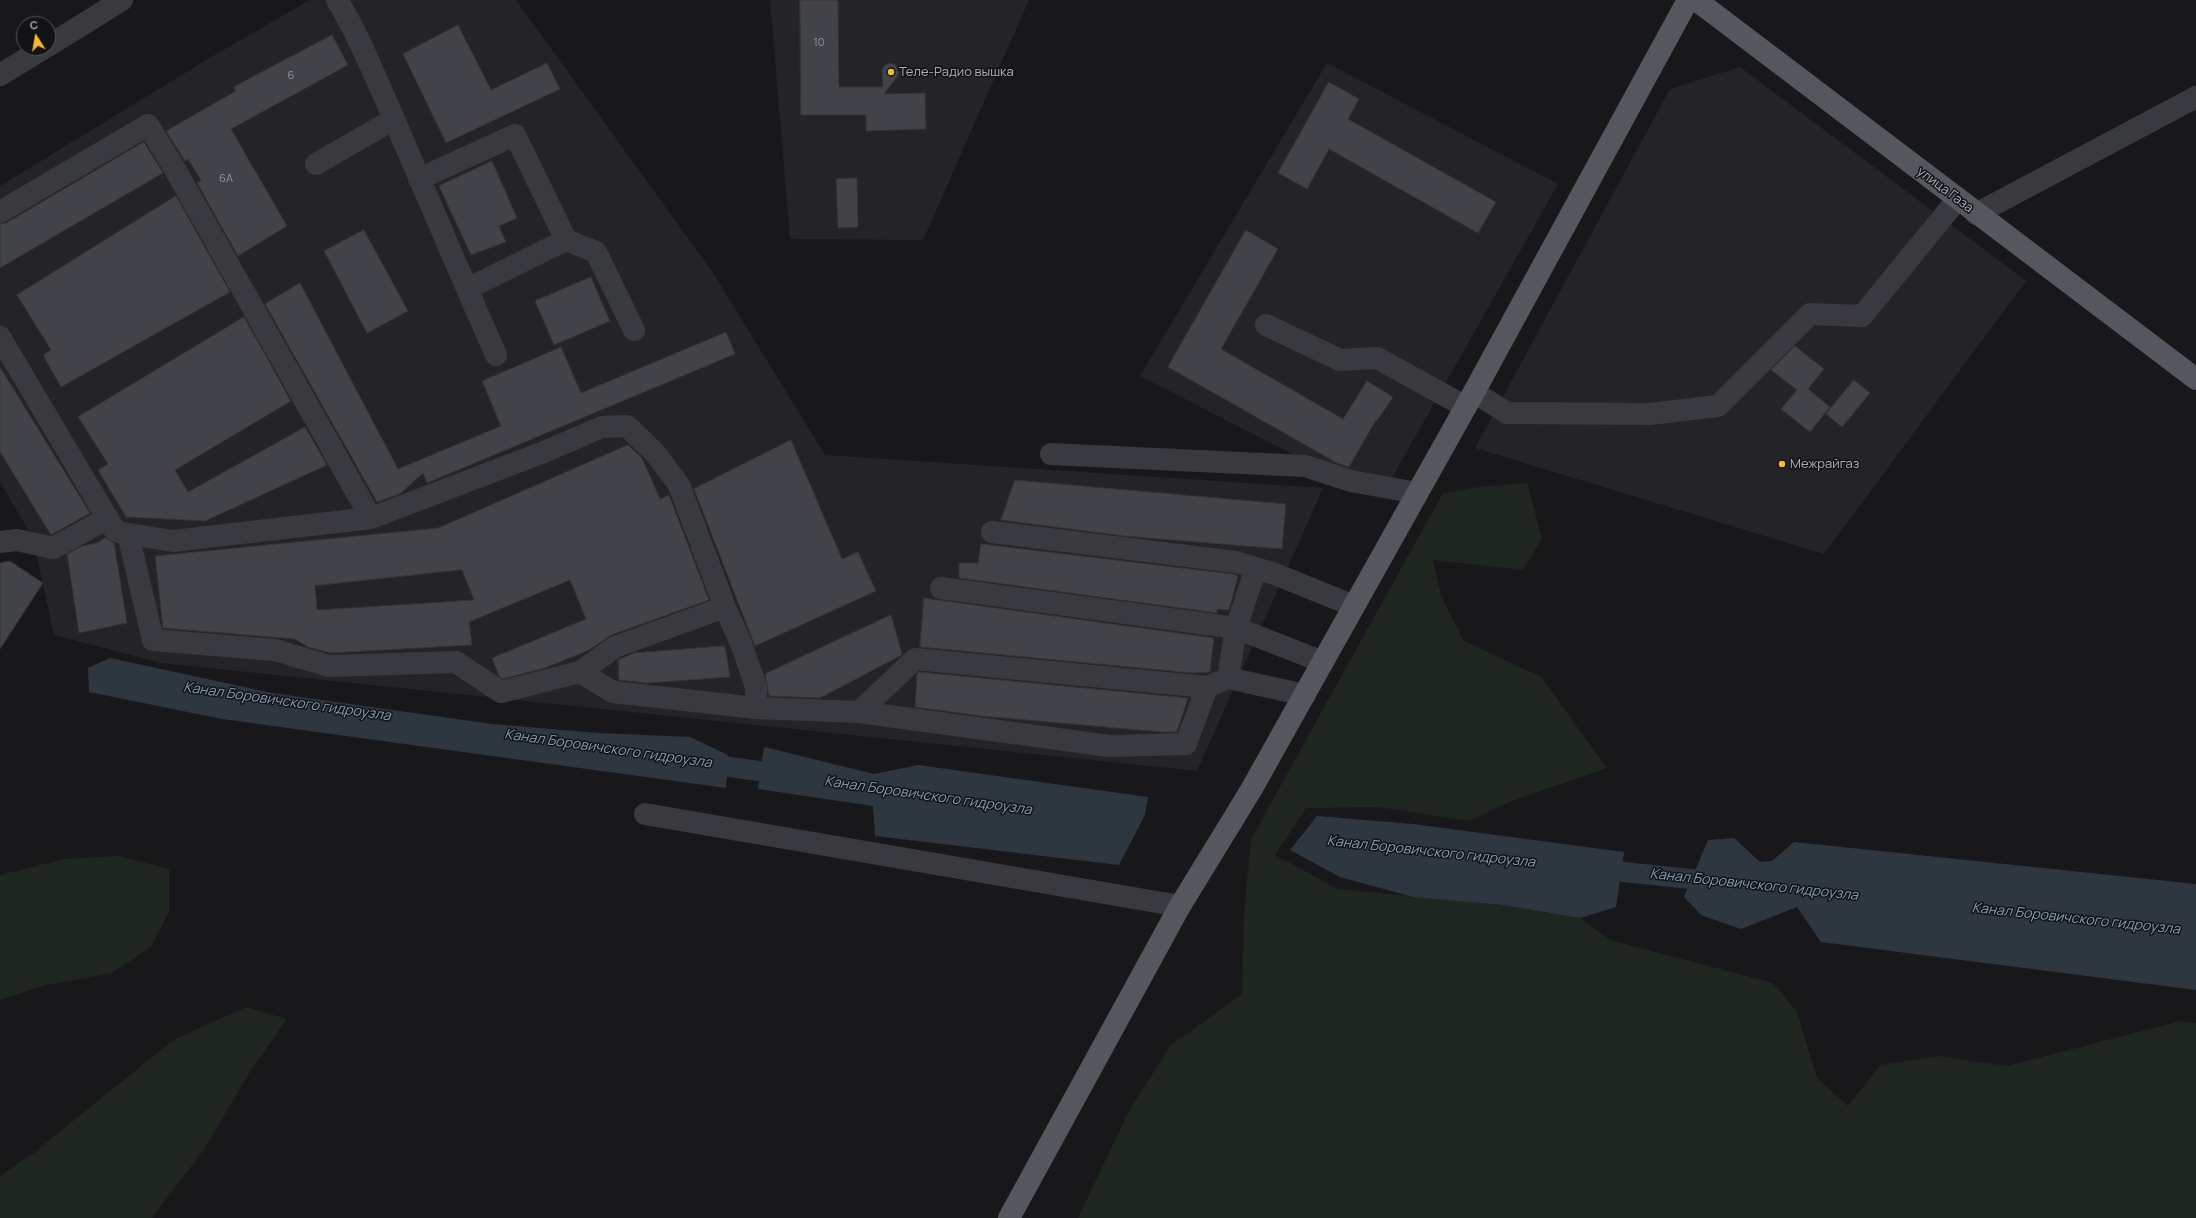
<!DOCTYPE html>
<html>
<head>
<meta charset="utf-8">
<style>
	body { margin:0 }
	#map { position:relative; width:2196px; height:1218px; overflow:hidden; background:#18181b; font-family:Manrope,sans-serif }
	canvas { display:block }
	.north { position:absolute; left:16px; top:16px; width:40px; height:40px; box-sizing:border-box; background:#131316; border:1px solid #505158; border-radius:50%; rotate:349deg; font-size:11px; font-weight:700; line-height:16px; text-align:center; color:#abafba }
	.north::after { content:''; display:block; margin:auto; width:14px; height:18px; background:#f4b937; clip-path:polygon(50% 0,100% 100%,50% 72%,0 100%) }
</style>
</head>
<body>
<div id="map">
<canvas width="2196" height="1218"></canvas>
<div class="north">С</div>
</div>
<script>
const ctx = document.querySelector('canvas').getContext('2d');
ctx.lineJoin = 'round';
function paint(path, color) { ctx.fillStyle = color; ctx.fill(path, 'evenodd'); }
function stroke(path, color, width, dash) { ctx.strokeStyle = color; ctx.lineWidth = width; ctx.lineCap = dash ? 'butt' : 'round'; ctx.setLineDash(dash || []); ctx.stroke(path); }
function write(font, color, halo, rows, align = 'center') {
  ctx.font = font + ' Manrope,sans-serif'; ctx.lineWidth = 3; ctx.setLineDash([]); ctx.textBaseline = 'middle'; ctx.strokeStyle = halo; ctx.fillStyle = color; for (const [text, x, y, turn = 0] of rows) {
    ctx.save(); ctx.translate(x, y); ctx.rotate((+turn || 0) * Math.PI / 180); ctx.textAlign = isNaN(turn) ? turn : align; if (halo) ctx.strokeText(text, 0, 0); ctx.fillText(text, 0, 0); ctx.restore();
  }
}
const built = new Path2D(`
	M310,0H516L713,273L825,455L1323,488L1197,771L161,663L54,635L33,538L0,482V186L211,57Z
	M770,0H1029L923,240L790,239Z
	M1327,63L1558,184L1380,499L1140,376Z
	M1740,67L2026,281L1824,554L1475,448L1670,89Z`);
const green = new Path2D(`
	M1527,483L1542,539L1523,570L1433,560L1441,596L1464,641L1541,677L1607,768L1512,801L1469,821L1378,807L1306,808L1275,855L1338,889L1503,905L1580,918L1610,940L1773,983L1797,1012L1817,1078L1848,1106L1880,1065L1939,1056L2007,1066L2180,1021L2196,1023V1218H1078L1128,1113L1170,1046L1242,994L1244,914L1251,839L1443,493L1479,487Z
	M119,856L169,869V912L151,947L112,973L42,986L0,1000V875L64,859Z
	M246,1007L287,1019L251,1070L203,1151L152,1218H0V1176L35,1152L173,1040Z`);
const water = new Path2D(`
	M110,658L272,693L492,724L598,733L690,737L728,755L726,788L222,719L89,692L88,668Z
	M764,747L874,774L918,765L1148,797L1145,815L1119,865L875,836L873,806L758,789Z
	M1317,816L1413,824L1624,852L1616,907L1580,918L1503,905L1413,897L1340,877L1290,850Z
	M1734,838L1760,862L1772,861L1794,842L2196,884V990L1821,942L1797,907L1741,929L1701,915L1684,897L1708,840Z`);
const canal = new Path2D(`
	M701,763L788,775
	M1595,869L1719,882`);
const building = new Path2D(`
	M800,0H838L839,87H883L882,70L885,65L890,63L896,65L899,74L884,94L925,93L926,129L866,131V115H801Z
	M458,25L491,90L547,63L560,89L446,143L403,54Z
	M332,35L348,65L231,129L287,226L238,256L197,183L201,180L188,159L185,161L166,131L236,91L234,87Z
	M1329,82L1359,99L1348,119L1496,202L1478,233L1329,149L1307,189L1278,173Z
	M144,142L163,173L0,268V224L6,223Z
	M492,161L517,218L499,226L506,242L471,255L439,186Z
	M857,178L858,227L838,228L836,179Z
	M176,196L230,292L61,387L43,355L51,350L17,295Z
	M364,230L408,311L367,333L324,251Z
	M1246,230L1278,249L1221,349L1343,419L1367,381L1393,397L1377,421L1376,420L1349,467L1337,463L1168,367Z
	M591,277L610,321L554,345L535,301Z
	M300,283L398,469L501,426L482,381L561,347L581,393L726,332L735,354L427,483L423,473L400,494L377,502L265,304Z
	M244,317L291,401L175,470L188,492L305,427L327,465L205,521L126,517L98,470L108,464L78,417Z
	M1795,346L1824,369L1808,389L1830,407L1810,432L1781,409L1797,390L1771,370Z
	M0,367L90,513L51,535L0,452Z
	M1854,380L1870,393L1842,427L1826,414Z
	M791,440L842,559L858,552L876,591L755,646L694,489Z
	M628,445L642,458L660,499L669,495L709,600L611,635L589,650L545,668L503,679L499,676L492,658L586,619L570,580L469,622L472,645L331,653L308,647L295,639L163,628L155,556L438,528ZM462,570L474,600L317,610L315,586Z
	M1015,480L1286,504L1282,549L1124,536L1001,520Z
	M105,538L114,543L127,623L79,633L67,554L82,546L97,543Z
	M981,544L1233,574L1238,576L1229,610L1217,609V613L959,578V563H978Z
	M10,561L43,583L0,649V563Z
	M924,598L1214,638L1210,672L1192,673L920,647Z
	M891,615L902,654L900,656L820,698L769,696L765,674Z
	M725,646L730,677L648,683L619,680L618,660L634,653Z
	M919,672L1188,698L1177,732H1162L982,716L915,707L917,674Z`);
const minor = new Path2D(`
	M337,0C356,30 369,63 384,96C412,160 439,225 467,289L566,240L515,135L419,179
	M48,46L122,0
	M0,75L44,48
	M316,164L394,119
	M0,212L148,125L172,164L371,518
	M1976,214L2196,97
	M566,240L596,252L634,330
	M467,289L496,355
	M1266,325L1340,360L1377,358L1466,407
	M0,337L115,531L128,534L153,640L275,650L329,666L456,662L501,692L580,672L613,692L756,708L859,712L1109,746L1186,744L1207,687L1228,678L1305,695
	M1474,392L1507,413L1650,414L1718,406L1810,314L1862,316L1957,200
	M1051,454L1305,466L1351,481L1417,493
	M992,532L1236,562L1275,574L1354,606
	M128,534L173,541L371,518L544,452L602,427L627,426L655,453L679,485L725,607L742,646L756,687V708
	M0,542L17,540L53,548L108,518
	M941,588L1236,628L1323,662
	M580,672L615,647L725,607
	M1228,678L1236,628L1256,568
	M859,712L915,659L1207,687
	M645,814L1180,906`);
const major = new Path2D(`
	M1696,0L2196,379
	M1009,1218L1180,906L1251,790L1474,392L1688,0`);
const markers = [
	[891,72,4,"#f4b937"],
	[1782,464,4,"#f4b937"]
];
const numberNames = [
	["10",819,43],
	["6",291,76],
	["6А",226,179]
];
const poiNames = [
	["Теле-Радио вышка",899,72],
	["Межрайгаз",1790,464]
];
const streetNames = [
	["улица Газа",1945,190,37]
];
const waterNames = [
	["Канал Боровичского гидроузла",287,702,8],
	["Канал Боровичского гидроузла",608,749,8],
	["Канал Боровичского гидроузла",928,796,8],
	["Канал Боровичского гидроузла",1431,852,6],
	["Канал Боровичского гидроузла",1754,885,6],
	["Канал Боровичского гидроузла",2076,919,6]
];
paint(built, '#242428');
paint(green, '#1e261f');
paint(water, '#2e373f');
stroke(canal, '#2e373f', 20);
paint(building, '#424348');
stroke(building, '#323237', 1);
stroke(minor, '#393a40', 22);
stroke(major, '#55575f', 22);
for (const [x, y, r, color] of markers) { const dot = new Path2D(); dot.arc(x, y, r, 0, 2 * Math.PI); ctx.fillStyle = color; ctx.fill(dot); stroke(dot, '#131316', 1.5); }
write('11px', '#91949e', null, numberNames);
write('13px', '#abafba', '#131316', poiNames, 'left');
write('13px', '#abafba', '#131316', streetNames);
write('italic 14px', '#829cb5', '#131316', waterNames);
</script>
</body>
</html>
